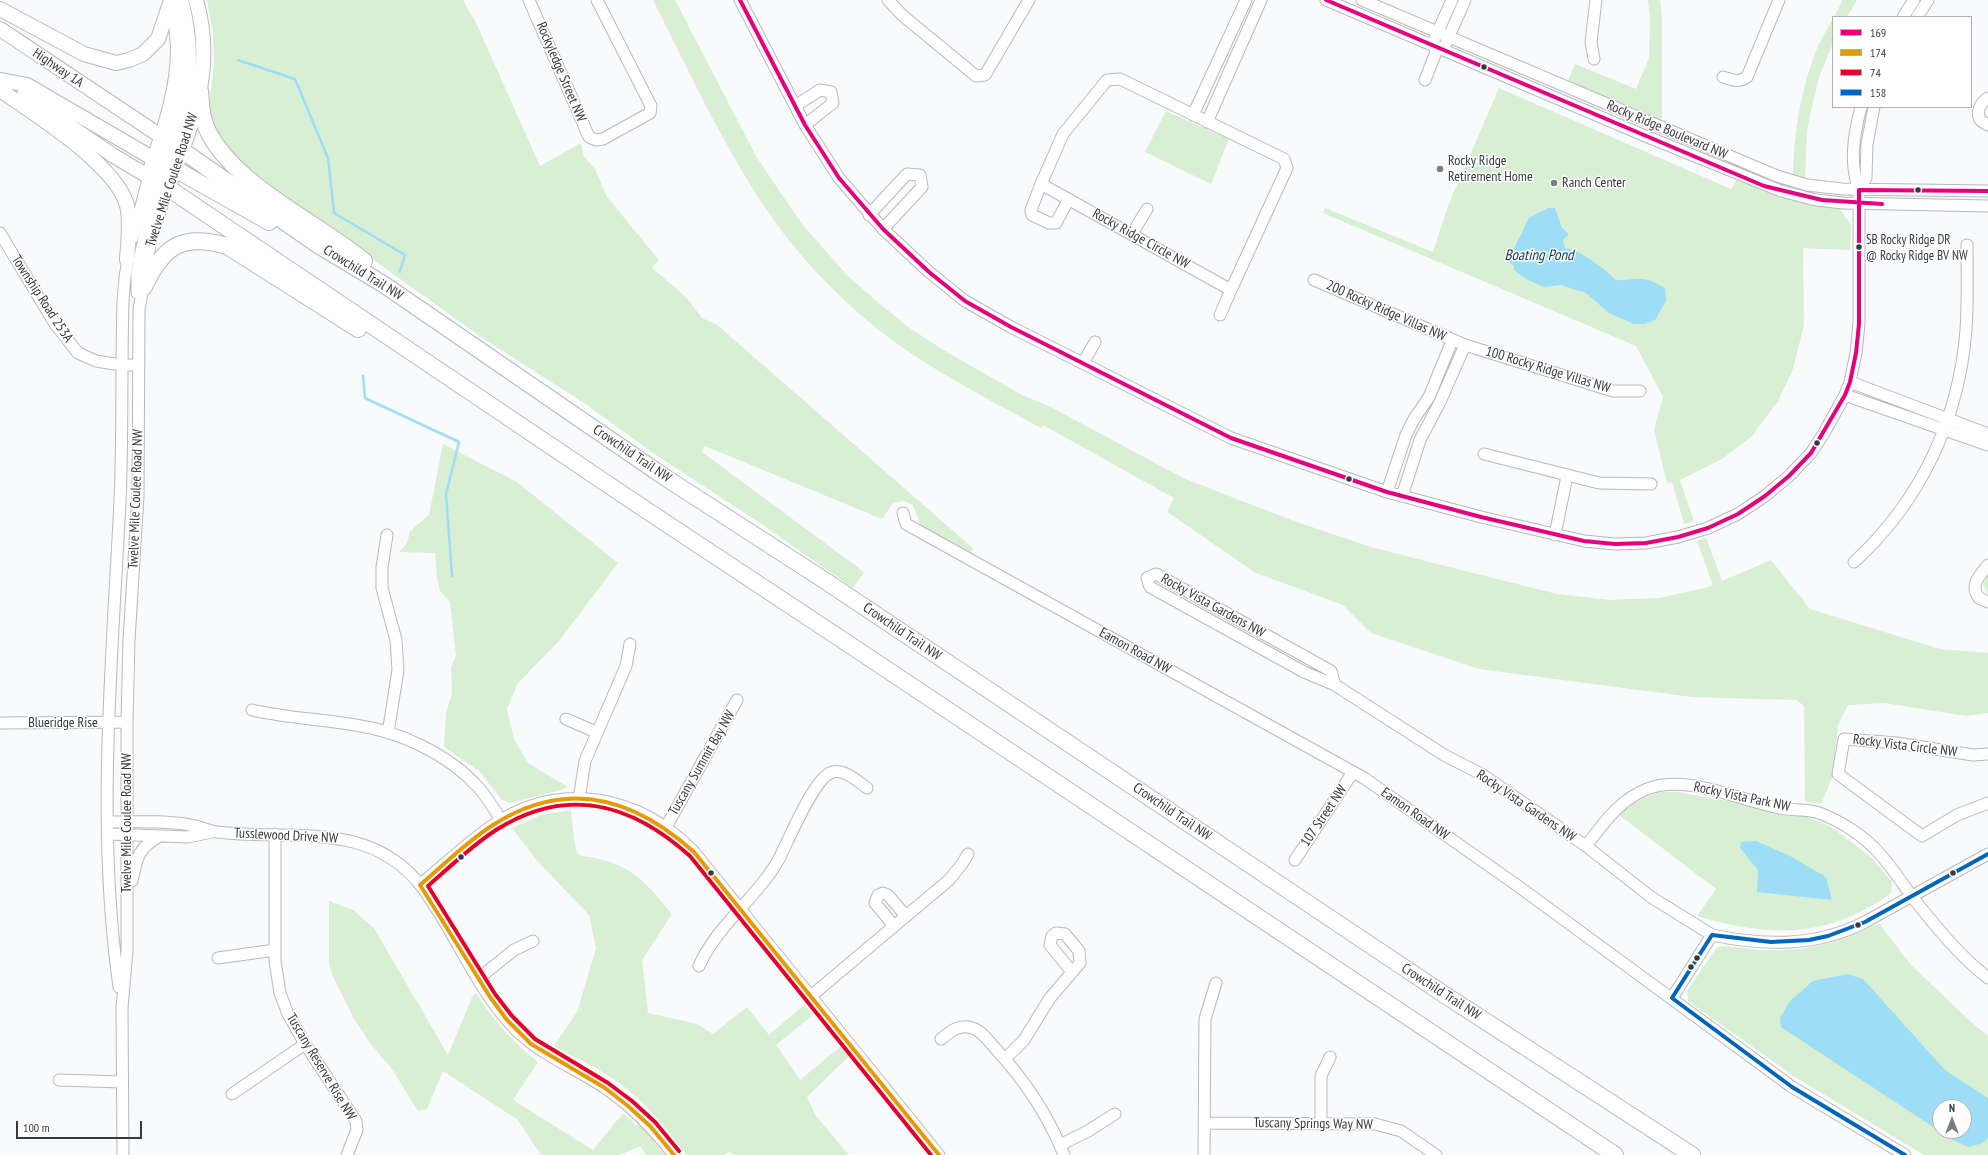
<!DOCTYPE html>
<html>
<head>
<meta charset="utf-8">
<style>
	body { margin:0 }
	#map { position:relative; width:1988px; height:1155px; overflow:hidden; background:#f8fafc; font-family:"PT Sans Narrow",sans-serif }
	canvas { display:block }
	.legend { position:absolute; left:1832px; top:16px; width:140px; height:92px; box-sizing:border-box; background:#fff; border:1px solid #afb0b1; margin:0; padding:5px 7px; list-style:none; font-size:12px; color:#37393c }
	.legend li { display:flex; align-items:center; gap:8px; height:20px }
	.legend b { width:20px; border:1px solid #afb0b1 }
	.north { position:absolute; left:1932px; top:1099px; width:40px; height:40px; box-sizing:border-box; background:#fff; border:1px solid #afb0b1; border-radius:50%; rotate:0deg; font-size:11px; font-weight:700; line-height:16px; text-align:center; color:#37393c }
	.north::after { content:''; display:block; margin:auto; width:14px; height:18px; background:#7b7d7f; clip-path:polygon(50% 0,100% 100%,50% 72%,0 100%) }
	.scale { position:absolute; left:16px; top:1121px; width:126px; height:18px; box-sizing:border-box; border:2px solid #37393c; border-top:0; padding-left:5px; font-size:12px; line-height:14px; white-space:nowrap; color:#37393c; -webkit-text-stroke:3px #fff; paint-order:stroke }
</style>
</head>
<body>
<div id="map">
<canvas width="1988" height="1155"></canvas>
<ul class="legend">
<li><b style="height:5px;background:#e5007d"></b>169</li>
<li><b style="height:5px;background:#e49b06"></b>174</li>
<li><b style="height:5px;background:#e4002b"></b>74</li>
<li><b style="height:5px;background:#0065bd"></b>158</li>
</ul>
<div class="north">N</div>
<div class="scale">100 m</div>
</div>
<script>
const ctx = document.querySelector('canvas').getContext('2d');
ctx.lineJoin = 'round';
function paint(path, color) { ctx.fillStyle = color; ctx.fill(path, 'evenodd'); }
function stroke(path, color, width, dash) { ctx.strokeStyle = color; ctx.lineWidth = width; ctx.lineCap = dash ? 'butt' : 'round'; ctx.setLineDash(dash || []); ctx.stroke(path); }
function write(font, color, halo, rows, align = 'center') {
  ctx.font = font + ' "PT Sans Narrow",sans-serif'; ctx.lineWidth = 3; ctx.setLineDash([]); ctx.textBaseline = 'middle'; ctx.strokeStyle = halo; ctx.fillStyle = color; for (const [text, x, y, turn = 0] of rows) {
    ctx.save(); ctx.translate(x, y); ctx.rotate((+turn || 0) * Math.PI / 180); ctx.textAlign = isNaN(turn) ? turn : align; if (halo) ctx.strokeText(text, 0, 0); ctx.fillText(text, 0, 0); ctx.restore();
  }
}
const green = new Path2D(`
	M207,0H463L477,25L540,166L581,143L584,157L595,169L607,197L659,260L652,268L686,297L702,318L716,324L974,549L969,553L921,527L913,505L904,501L893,503L882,519L705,446L702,452L864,572L853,588L757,521L653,453L584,403L484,339L301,208L238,160L228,151L213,126L209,106L214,65L213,33Z
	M653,0H675L757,158L802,224L847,275L874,299L908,327L945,351L1022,395L1051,407L1185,479L1294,521L1374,548L1557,594L1610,600L1660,598L1708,587L1713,585L1697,541L1706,538L1722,581L1771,560L1810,609L1940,649L1988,653V713L1966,716L1884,703L1848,705L1838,725L1833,776L1821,804L1805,801L1804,706L1797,700L1692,697L1479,669L1371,633L1343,605L1256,573L1167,512L1174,498L1043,425L1041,428C979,394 915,362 862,316C826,285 793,249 767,210C722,144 689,71 653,0Z
	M1648,0H1660L1662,17V123L1567,83L1575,64L1636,89L1649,58L1650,17Z
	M1842,0H1857L1847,17H1833V43L1819,77L1810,115L1807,131L1805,178L1793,175C1794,130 1801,88 1818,46C1825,31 1836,16 1842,0Z
	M1499,88L1731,189L1736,180C1771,193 1802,202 1839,208L1851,225L1850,250L1803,248L1804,325L1793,369L1778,401L1752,436L1722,459L1680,480L1694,521L1684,524L1672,482L1667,483L1654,430L1663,397L1636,346L1323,213L1325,208L1433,252L1448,206Z
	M1166,111L1229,139L1211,184L1145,152Z
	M443,444L517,482L618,563L559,641L518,683L507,709L514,739L528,763L568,787L561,790L510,803L502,800L479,771L444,747L446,712L452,693L451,667L456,656L450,602L440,591L437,578L435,553L399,552C406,546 409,541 409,532L429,515Z
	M1988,573V594L1983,585Z
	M1662,792H1677L1733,802L1774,814L1802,815L1830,826L1872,858L1892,882L1891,893L1886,897C1875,904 1863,911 1851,916C1802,939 1747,931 1697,916L1716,889L1619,815C1632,803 1645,796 1662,792Z
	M571,810L574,840L577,853L582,856C629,862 643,879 672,914L642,960L648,1013L697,1024L713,1034L747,1007L769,1035L804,1005L813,1015L776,1045L800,1080L841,1046L849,1056L807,1097L816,1116L849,1155H735L729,1152L724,1155H686C666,1127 644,1100 615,1080C596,1067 574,1057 554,1046L577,1012L596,948L589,915L539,863L512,828L541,815Z
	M329,901L353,910L374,928L448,1055L473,995L476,993C493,1020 513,1042 538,1062L513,1100L593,1150L623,1113L635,1124L642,1126L665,1155H646L640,1146L620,1155H541L518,1120L443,1071L427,1109L418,1111L392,1069L371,1044L353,1017L333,977L329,964Z
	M1879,923L1911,965L1970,1021L1988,1036V1155H1924L1795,1077L1688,1001L1687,991L1717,947C1733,945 1747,950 1763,950C1807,952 1840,942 1879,923ZM1940,1107H1964V1131H1940Z`);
const water = new Path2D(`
	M1548,208H1555L1562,228L1569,234L1563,240L1565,248C1583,251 1603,268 1616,280C1623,281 1629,279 1635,279C1646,278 1657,283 1665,288L1666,301L1655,320L1644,324H1634L1609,313L1586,293L1561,285L1544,287L1526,279L1514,270V265L1511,264L1509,259L1529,218Z
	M1756,841L1790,856L1826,877L1832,900L1757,892L1758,870L1740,848L1741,842Z
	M1847,974L1863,979L1945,1070L1988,1098V1137L1983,1143L1968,1147L1953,1140L1781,1027L1780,1018L1790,1001L1813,981ZM1940,1107H1964V1131H1940Z`);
const stream = new Path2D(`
	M238,60L295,79L328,158L334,213L405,255L400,271
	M363,376L365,398L459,442L446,494L452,576`);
const minor = new Path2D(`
	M529,0L589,137L596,140L603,139L650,113L651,106L597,0
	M740,0L805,125L839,178L883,229L929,272L965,301L1011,327L1231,438L1387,492L1481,517L1584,541L1615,544L1646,543L1678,537L1708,528L1738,514L1765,496L1789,476L1811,453L1824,433L1845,395L1850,382L1856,353L1859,324V190C1849,163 1854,134 1861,107
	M888,0L902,15L976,76L985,75L1029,0
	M1326,0L1643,135L1781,191L1816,200L1843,203L1988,206
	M1362,0L1777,176L1807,185L1842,189L1988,191
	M1903,17L1914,0
	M1917,17L1928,0
	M1435,38L1452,0
	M1446,43L1465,0
	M1594,59L1591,42L1596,0
	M1723,77C1733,80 1738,83 1747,77L1779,0
	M1120,79L1284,159L1287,168L1231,290L1041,184L1063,134L1107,80Z
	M1425,80L1438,47
	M1988,98C1980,103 1975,113 1981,121L1988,125
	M795,106L820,90L831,92L833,103L805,125
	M1193,115L1246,0
	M1207,122L1261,0
	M1041,184L1031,210L1032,215L1049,223H1056L1069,199
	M1859,190L1866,178L1867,144L1874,107
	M869,215L907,174L920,175L922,187L883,229
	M0,233L55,324L78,353L96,361L121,365H139
	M1132,234L1147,209
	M133,237L149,176
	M1314,280L1465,345L1613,391H1640
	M137,293V274L141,251L160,175
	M1220,315L1231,290
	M1083,363L1095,342
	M1850,382L1988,434
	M1845,395L1988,445
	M1484,454L1599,483L1651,484
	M1387,492L1406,435L1414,419L1429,397L1452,341
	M1402,496L1420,440L1440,402L1465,345
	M903,513L906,524L1364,778L1518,886L1792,1087L1905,1155
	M387,535L382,567V588L396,640L398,670L388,733
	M1555,535L1567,476
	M1854,562C1920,502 1959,420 1966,330C1968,302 1967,273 1967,245
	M1988,565C1980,575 1969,585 1979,598L1988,602
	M1335,685L1331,671L1156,574L1147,578L1150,587L1304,672L1335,685L1444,755L1483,775L1586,846L1651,897L1712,935
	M252,710C286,718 320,719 355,725C399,731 448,754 478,787C487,797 494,809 501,820
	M566,719L596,732
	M0,723L127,722
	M1988,754L1973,755L1897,743L1844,739L1838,774L1922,836L1957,815L1988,803
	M579,799L585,761L626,666L630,644
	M108,822C135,822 164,820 190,825C199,826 208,831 217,832C290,841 369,819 421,886C456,932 476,990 517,1031C539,1052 565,1064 591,1079C624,1098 651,1125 674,1155
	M666,827L737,700
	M109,834L188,837L212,832
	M275,834V961L280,993L288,1014L305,1044L356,1121L357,1130L347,1155
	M1586,846C1603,824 1619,800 1647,789C1687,773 1740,801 1780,808C1794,811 1808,808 1822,814C1842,822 1864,836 1879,853C1890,865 1900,880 1910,894C1932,922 1959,956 1988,978
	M1295,860L1353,772
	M132,881C137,857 138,848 160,836
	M420,885C444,865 467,843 493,825C561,779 640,796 694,852L939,1155
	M894,926L875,903L878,895L883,893L888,895L906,916
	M218,958L275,950
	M699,966C717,925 757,898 779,859C788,841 813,781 830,773C843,767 857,781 867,788
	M479,978L514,950L533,941
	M119,987C96,827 112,663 120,501C123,435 121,368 123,301L125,277L129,254
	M811,996L949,880L962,864L968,854
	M1672,998L1712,935C1765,946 1816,947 1865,922L1988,854
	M941,1039C949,1033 957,1025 968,1027C979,1028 987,1039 994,1047C1023,1078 1048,1115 1064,1155
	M1005,1059L1024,1040L1050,998L1080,963L1079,951L1065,934L1056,933L1052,936L1050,945L1072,972
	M59,1080L122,1082
	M232,1094L305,1044
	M1321,1122V1076L1330,1057
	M1204,1123L1375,1124L1401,1131L1436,1155
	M1060,1145L1088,1131L1115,1114
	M123,1155L122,1008L127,951V722L129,640L138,496L139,310L151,239L168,188
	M1204,1155L1205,1019L1216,983`);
const major = new Path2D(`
	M0,9L84,54L116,63L129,60L143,54L158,39L171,0
	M0,29L183,151
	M1,80L27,85L154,159H167L183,151
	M0,90C35,114 115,164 127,205C131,222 128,243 127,260
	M24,95L114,156L168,188
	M169,152C173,135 180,119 184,101C192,67 190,34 181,0
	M151,168C164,130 179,87 178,46C177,31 175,15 172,0
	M168,188C192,124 216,69 196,0`);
const highway = new Path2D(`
	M200,91C201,102 201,116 206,127C230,183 317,222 364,261
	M183,151L318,245L383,284L666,478L824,580L1448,997L1692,1155
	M149,176L160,171L175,169L269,222
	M168,188L634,502L844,641L1615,1155
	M144,287C163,246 182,233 227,246L358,329`);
const bus1 = new Path2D(`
	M740,0L805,125L839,178L883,229L929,272L965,301L1011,327L1231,438L1387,492L1481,517L1584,541L1615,544L1646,543L1678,537L1708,528L1738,514L1765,496L1789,476L1811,453L1845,395L1850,382L1856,353L1859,324V190L1988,191
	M1326,0L1764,186L1822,200L1882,204`);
const bus2 = new Path2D(`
	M674,1155L650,1126L628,1106L605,1088L531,1044L507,1020L490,997L420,885C444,865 466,842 493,825C566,778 633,797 694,852L939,1155`);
const bus3 = new Path2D(`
	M679,1151L655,1122L632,1101L608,1083L535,1039L512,1016L495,994L428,886C450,867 471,846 496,830C567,785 631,803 690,856L931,1155`);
const bus4 = new Path2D(`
	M1905,1155L1792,1087L1672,998L1712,935L1771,942L1809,940L1828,936L1865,922L1988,854`);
const markers = [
	[1484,67,3.5,"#37393c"],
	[1440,169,4,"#7b7d7f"],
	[1554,183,4,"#7b7d7f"],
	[1918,190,3.5,"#37393c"],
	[1859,247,3.5,"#37393c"],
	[1817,443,3.5,"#37393c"],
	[1349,479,3.5,"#37393c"],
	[461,857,3.5,"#37393c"],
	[711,873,3.5,"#37393c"],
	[1953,873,3.5,"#37393c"],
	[1858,925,3.5,"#37393c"],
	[1697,958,3.5,"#37393c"],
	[1691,967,3.5,"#37393c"]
];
const busNames = [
	["SB Rocky Ridge DR",1866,240],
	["@ Rocky Ridge BV NW",1866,256]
];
const streetNames = [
	["Highway 1A",58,68,34],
	["Rockyledge Street NW",561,72,67],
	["Rocky Ridge Boulevard NW",1667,130,23],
	["Twelve Mile Coulee Road NW",172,180,-72],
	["Rocky Ridge Circle NW",1141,239,29],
	["Crowchild Trail NW",363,273,32],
	["Township Road 253A",42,299,57],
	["200 Rocky Ridge Villas NW",1386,311,24],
	["100 Rocky Ridge Villas NW",1548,370,17],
	["Crowchild Trail NW",632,454,34],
	["Twelve Mile Coulee Road NW",136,499,-88],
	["Rocky Vista Gardens NW",1213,606,29],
	["Crowchild Trail NW",902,632,34],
	["Eamon Road NW",1135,651,29],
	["Blueridge Rise",63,723],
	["Rocky Vista Circle NW",1905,746,7],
	["Tuscany Summit Bay NW",702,763,-60],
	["Rocky Vista Park NW",1742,797,12],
	["Rocky Vista Gardens NW",1526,806,34],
	["Crowchild Trail NW",1172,812,34],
	["Eamon Road NW",1415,814,35],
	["107 Street NW",1324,816,-56],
	["Twelve Mile Coulee Road NW",127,823,-90],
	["Tusslewood Drive NW",286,836,3],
	["Crowchild Trail NW",1441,992,33],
	["Tuscany Reserve Rise NW",321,1067,59],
	["Tuscany Springs Way NW",1313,1124,1]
];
const poiNames = [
	["Rocky Ridge",1448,161],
	["Retirement Home",1448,177],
	["Ranch Center",1562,183]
];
const waterNames = [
	["Boating Pond",1539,256]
];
paint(green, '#d8efd4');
paint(water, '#9dddf6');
stroke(stream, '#9dddf6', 2.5);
stroke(minor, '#b8b9bb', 13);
stroke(major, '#b8b9bb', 16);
stroke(highway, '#b8b9bb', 18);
stroke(minor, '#fefeff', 11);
stroke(major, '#fefeff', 14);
stroke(highway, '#fefeff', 16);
stroke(bus1, '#e5007d', 4);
stroke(bus2, '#e49b06', 4);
stroke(bus3, '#e4002b', 4);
stroke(bus4, '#0065bd', 4);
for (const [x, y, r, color] of markers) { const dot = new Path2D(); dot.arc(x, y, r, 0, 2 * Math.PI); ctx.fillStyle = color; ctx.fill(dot); stroke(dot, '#fff', 1.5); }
write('13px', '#37393c', '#fff', busNames, 'left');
write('14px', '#37393c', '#fff', streetNames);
write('14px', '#37393c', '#fff', poiNames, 'left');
write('italic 15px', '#0a3644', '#fff', waterNames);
</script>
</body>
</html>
